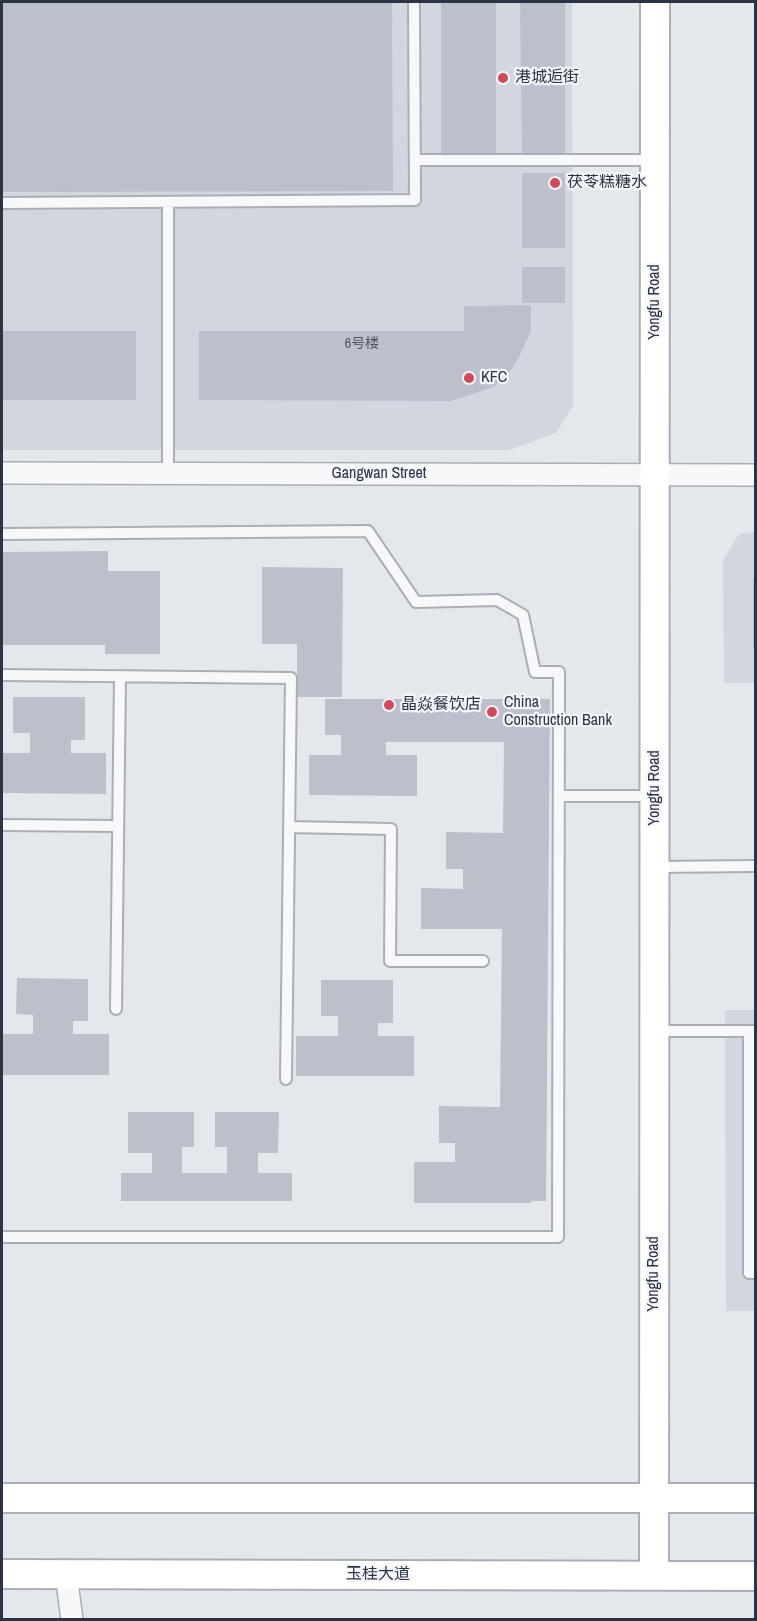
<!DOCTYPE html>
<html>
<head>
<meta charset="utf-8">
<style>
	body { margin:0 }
	#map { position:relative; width:757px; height:1621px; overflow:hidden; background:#e4e7ec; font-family:"Archivo Narrow",sans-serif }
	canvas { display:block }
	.frame { position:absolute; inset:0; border:3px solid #2b3445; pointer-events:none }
</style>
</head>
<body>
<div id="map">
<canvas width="757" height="1621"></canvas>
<div class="frame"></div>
</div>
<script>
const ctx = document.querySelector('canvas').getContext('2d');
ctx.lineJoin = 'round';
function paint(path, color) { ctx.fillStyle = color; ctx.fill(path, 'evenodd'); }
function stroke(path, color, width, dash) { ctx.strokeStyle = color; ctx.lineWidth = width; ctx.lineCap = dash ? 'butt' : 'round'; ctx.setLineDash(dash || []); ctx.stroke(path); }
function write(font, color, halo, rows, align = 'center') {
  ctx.font = font + ' "Archivo Narrow","Noto Sans SC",sans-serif'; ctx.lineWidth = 4.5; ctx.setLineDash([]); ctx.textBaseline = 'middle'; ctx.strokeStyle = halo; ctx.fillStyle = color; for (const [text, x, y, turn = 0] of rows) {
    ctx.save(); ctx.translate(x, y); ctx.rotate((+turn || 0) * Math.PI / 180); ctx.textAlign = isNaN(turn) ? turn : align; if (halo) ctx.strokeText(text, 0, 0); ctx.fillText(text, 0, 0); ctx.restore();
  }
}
const built = new Path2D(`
	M2,2H572L573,406L556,433L509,450H2Z
	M755,532V683H724L723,560L739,534Z
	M725,1010H755V1311H726Z`);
const building = new Path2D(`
	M2,2H392L393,191L2,192Z
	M441,2H496V155H441Z
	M520,2H565V154L522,155Z
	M522,173H565V248H522Z
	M522,267H565V303H522Z
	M531,305V331L519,357L509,373L493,387L451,401L199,400V331H464V306Z
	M2,331H136V400H2Z
	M108,551V571H160V654H105V645H2V552Z
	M262,567L343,568L342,697H297V644H262Z
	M756,577V648H753V579Z
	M13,697H85V740H71V753H106V794L2,793V753H30V733H13Z
	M325,699H550L546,1201H531V1203H414V1162H455V1143H439V1106L500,1107L502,929H421V888L463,889V869H446V832L503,833L504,742H386V755H417V796L309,795V755H341V735H325Z
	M17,978L88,979V1021H73V1034H109V1075H2V1034H33V1015L16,1014Z
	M321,980H393V1023H378V1036H414V1076H296V1036H338V1016H321Z
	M128,1112H194V1147H182V1173H227V1147H215V1112H279L278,1153H258V1173H292V1201H121V1173H152V1153H128Z`);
const lane = new Path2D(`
	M415,160H654
	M168,202V473
	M2,203L415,200L414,2
	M2,534L368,531L416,602L497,600L523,615L535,672H559L558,1237H2
	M2,675L291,678L286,1079
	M559,796H654
	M2,825L118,826
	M289,827L391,829L390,961H483
	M655,867L756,866
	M116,1009L120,676
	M654,1031H756
	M749,1031V1273H756`);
const street = new Path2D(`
	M2,473L756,475
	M66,1574L72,1620`);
const secondary = new Path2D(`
	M2,1498H756
	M2,1574L756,1576
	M654,1575L655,2`);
const markers = [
	[503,78,6,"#d1495b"],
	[555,183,6,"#d1495b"],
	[469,378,6,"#d1495b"],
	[389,705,6,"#d1495b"],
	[492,712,6,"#d1495b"]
];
const numberNames = [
	["6号楼",362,344]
];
const poiNames = [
	["港城逅街",515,78],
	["茯苓糕糖水",567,183],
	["KFC",481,378],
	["China",504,703],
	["Construction Bank",504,721],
	["晶焱餐饮店",401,705]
];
const streetNames = [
	["Yongfu Road",655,302,-90],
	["Gangwan Street",379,474],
	["Yongfu Road",655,788,-90],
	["Yongfu Road",654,1274,-90],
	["玉桂大道",378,1575]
];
paint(built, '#d2d6de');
paint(building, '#bbc0ca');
stroke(lane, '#a9aeb7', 14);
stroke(street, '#a9aeb7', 24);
stroke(secondary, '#a9aeb7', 32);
stroke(lane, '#f7f8fa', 10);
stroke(street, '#f7f8fa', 21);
stroke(secondary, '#fff', 28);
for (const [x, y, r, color] of markers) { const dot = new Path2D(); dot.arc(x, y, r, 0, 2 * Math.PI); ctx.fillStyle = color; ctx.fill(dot); stroke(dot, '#f4f6f9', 2); }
write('14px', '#4f5766', null, numberNames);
write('16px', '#2b3445', '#f4f6f9', poiNames, 'left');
write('16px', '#2b3445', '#f4f6f9', streetNames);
</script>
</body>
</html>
